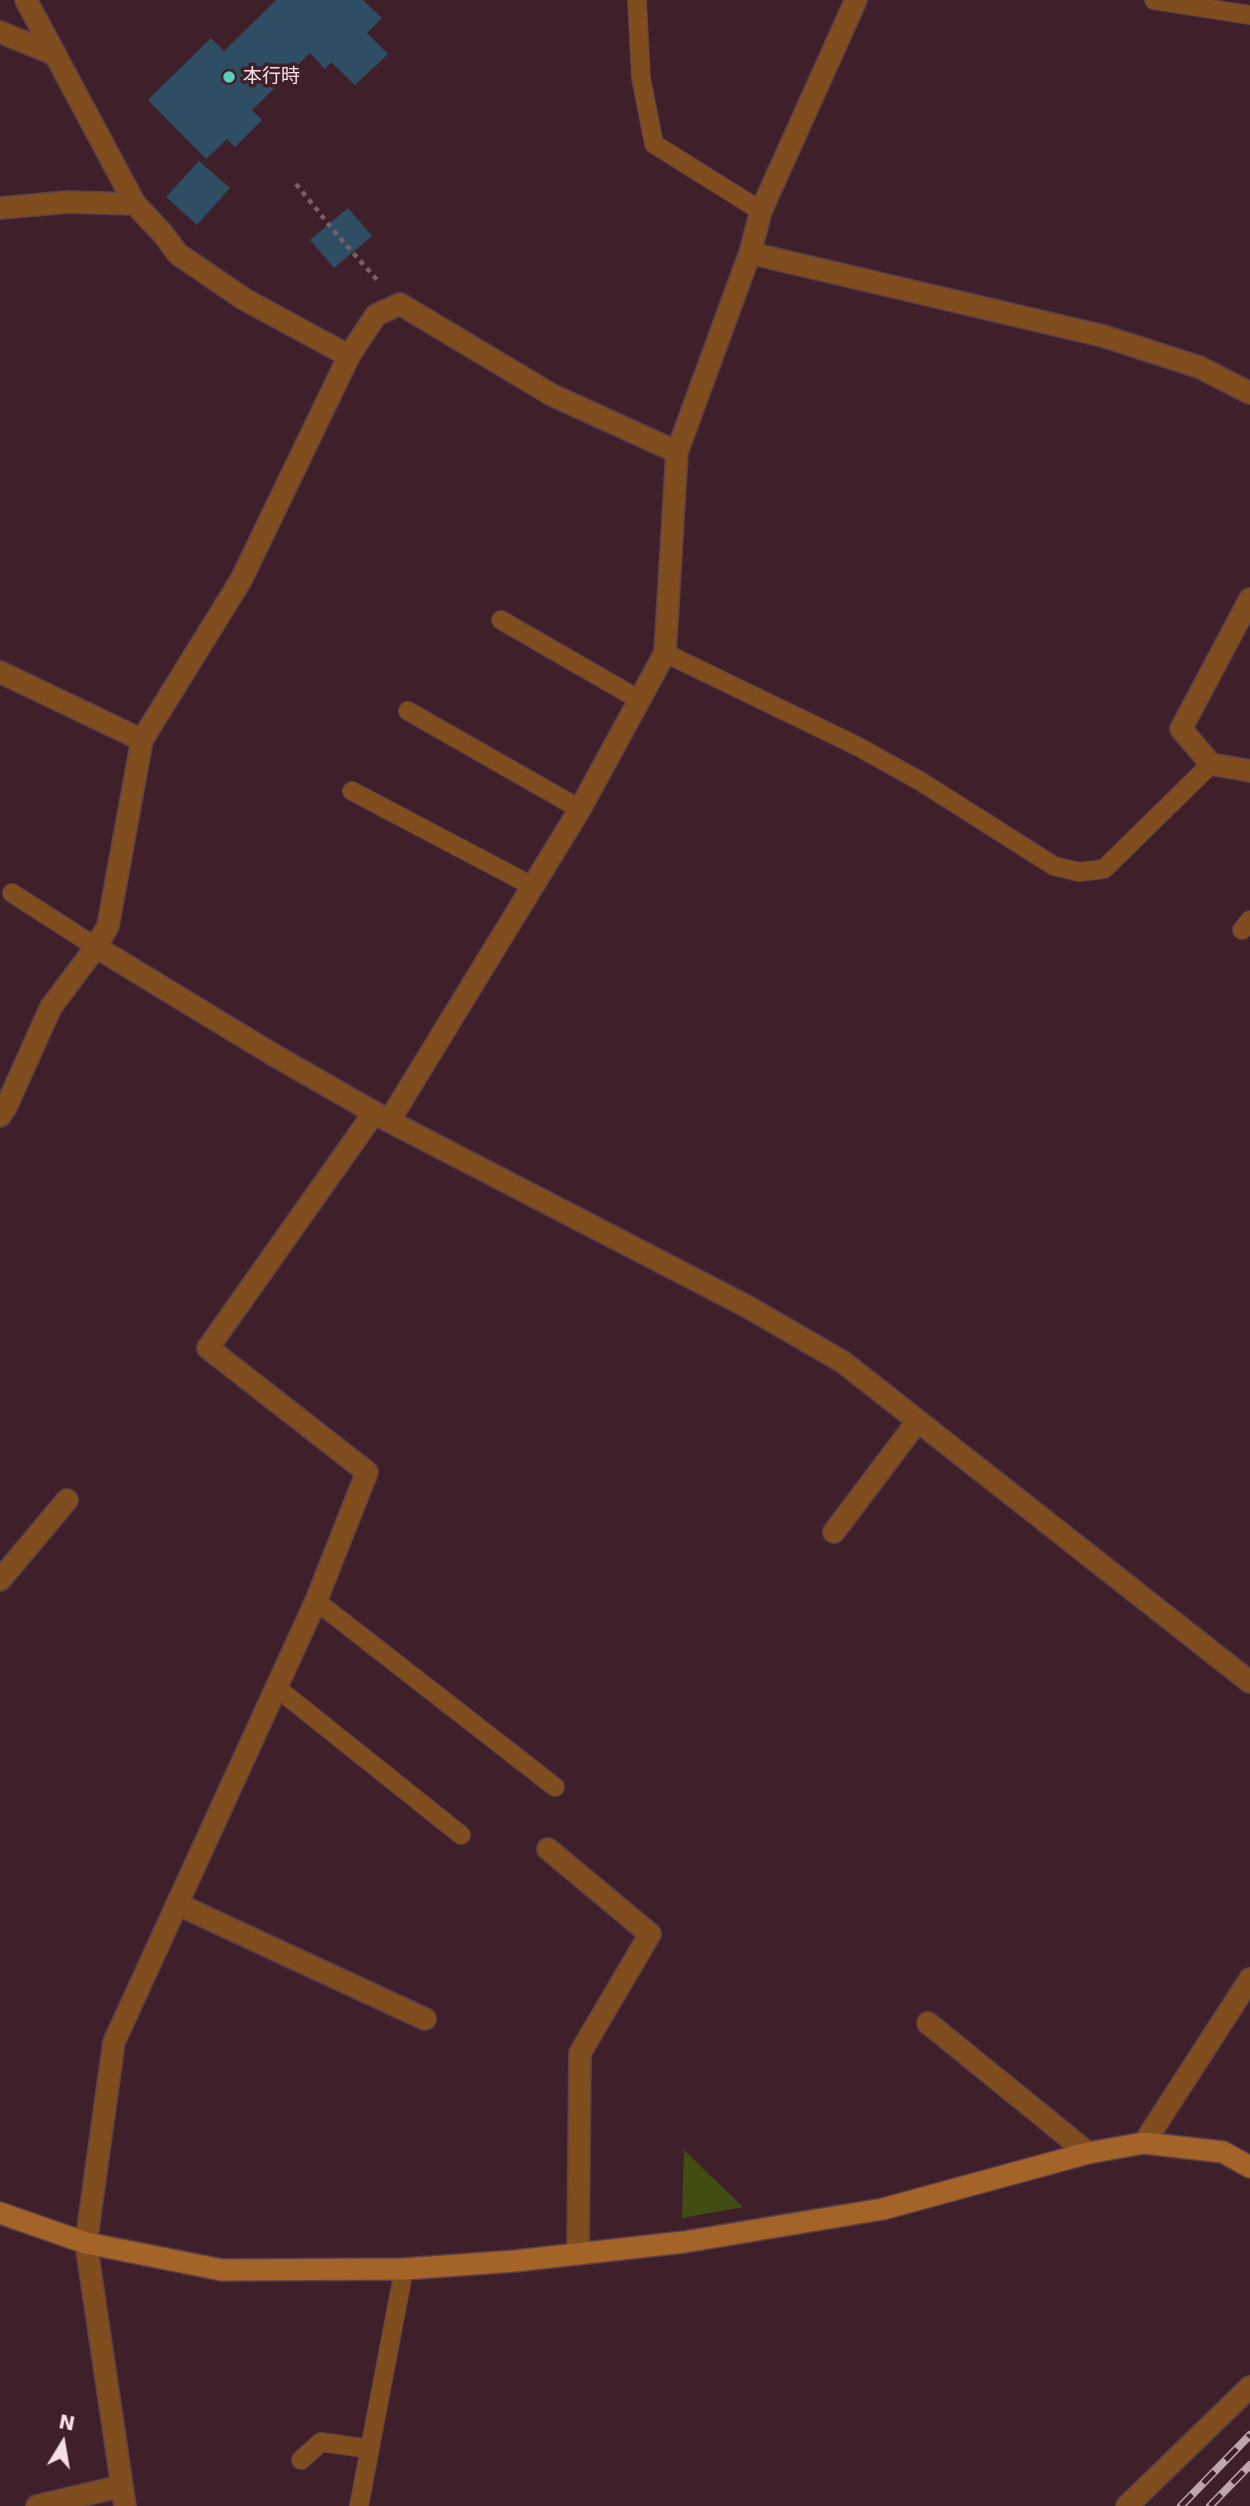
<!DOCTYPE html>
<html>
<head>
<meta charset="utf-8">
<style>
	body { margin:0 }
	#map { position:relative; width:1250px; height:2506px; overflow:hidden; background:#3f202a; font-family:"DejaVu Sans",sans-serif }
	canvas { display:block }
	.north { position:absolute; left:28px; top:2408px; width:70px; height:70px; -webkit-text-stroke:5px #3f202a; paint-order:stroke; rotate:11deg; font-size:19px; font-weight:700; line-height:28px; text-align:center; color:#f5dfe5 }
	.north::after { content:''; display:block; margin:auto; width:24px; height:32px; background:#f5dfe5; clip-path:polygon(50% 0,100% 100%,50% 72%,0 100%) }
</style>
</head>
<body>
<div id="map">
<canvas width="1250" height="2506"></canvas>
<div class="north">N</div>
</div>
<script>
const ctx = document.querySelector('canvas').getContext('2d');
ctx.lineJoin = 'round';
function paint(path, color) { ctx.fillStyle = color; ctx.fill(path, 'evenodd'); }
function stroke(path, color, width, dash) { ctx.strokeStyle = color; ctx.lineWidth = width; ctx.lineCap = dash ? 'butt' : 'round'; ctx.setLineDash(dash || []); ctx.stroke(path); }
function write(font, color, halo, rows, align = 'center') {
  ctx.font = font + ' "DejaVu Sans","Noto Sans JP",sans-serif'; ctx.lineWidth = 7; ctx.setLineDash([]); ctx.textBaseline = 'middle'; ctx.strokeStyle = halo; ctx.fillStyle = color; for (const [text, x, y, turn = 0] of rows) {
    ctx.save(); ctx.translate(x, y); ctx.rotate((+turn || 0) * Math.PI / 180); ctx.textAlign = isNaN(turn) ? turn : align; if (halo) ctx.strokeText(text, 0, 0); ctx.fillText(text, 0, 0); ctx.restore();
  }
}
const green = new Path2D(`
	M684,2150L743,2207L682,2218Z`);
const building = new Path2D(`
	M276,0H363L382,18L367,33L388,54L355,85L331,62L325,69L310,53L252,110L262,120L235,147L227,139L206,159L148,100L211,38L224,51Z
	M199,161L230,188L197,225L166,197Z
	M348,208L372,236L334,268L310,240Z`);
const path = new Path2D(`
	M296,184L339,237L378,281`);
const lane = new Path2D(`
	M637,0L641,78L654,144L761,211
	M1154,0L1250,15
	M501,620L638,699
	M665,653L857,746L920,781L1054,866L1079,872L1104,869L1211,764
	M408,711L580,809
	M352,791L534,887
	M12,893L96,947
	M1242,930L1250,920
	M316,1601L555,1787
	M277,1688L461,1835
	M301,2460L321,2442L370,2449
	M359,2506L404,2269`);
const street = new Path2D(`
	M26,0L135,204L164,235L178,254L244,299L349,356
	M0,32L56,55
	M0,208L68,202L135,204
	M750,253L1103,336L1199,367L1250,393
	M1250,599L1181,729L1211,764L1250,771
	M0,672L142,740
	M96,947L272,1054L389,1121L748,1307L843,1362L1250,1682
	M0,1116L6,1107L51,1007L96,947L108,926L142,740L241,580L349,356L376,315L400,304L552,395L677,452
	M389,1121L580,809L665,653L677,452L750,253L761,211L856,0
	M834,1532L917,1422
	M0,1580L67,1500
	M548,1849L650,1934L580,2053L578,2254
	M177,1904L425,2019
	M928,2023L1088,2153
	M1144,2143L1250,1979
	M37,2506L122,2486
	M125,2506L86,2243L114,2042L316,1601L367,1472L208,1348L374,1113
	M1127,2506L1250,2387`);
const secondary = new Path2D(`
	M0,2213L86,2243L222,2270L404,2269L515,2261L684,2242L883,2209L1088,2153L1144,2143L1223,2152L1250,2167`);
const rail = new Path2D(`
	M1181,2506L1250,2435
	M1210,2506L1250,2465`);
const markers = [
	[229,77,7,"#5cceba"]
];
const poiNames = [
	["本行時",243,77]
];
paint(green, '#414d13');
paint(building, '#304e63');
stroke(lane, '#5c3f48', 20);
stroke(street, '#5c3f48', 24);
stroke(secondary, '#5c3f48', 24);
stroke(path, '#7a5e67', 4.5, [5, 5]);
stroke(lane, '#804d1e', 18);
stroke(street, '#804d1e', 21);
stroke(secondary, '#a46428', 21);
stroke(rail, '#bfa6ad', 8);
stroke(rail, '#3f202a', 5, [16]);
for (const [x, y, r, color] of markers) { const dot = new Path2D(); dot.arc(x, y, r, 0, 2 * Math.PI); ctx.fillStyle = color; ctx.fill(dot); stroke(dot, '#3f202a', 2.5); }
write('19px', '#f5dfe5', '#3f202a', poiNames, 'left');
</script>
</body>
</html>
